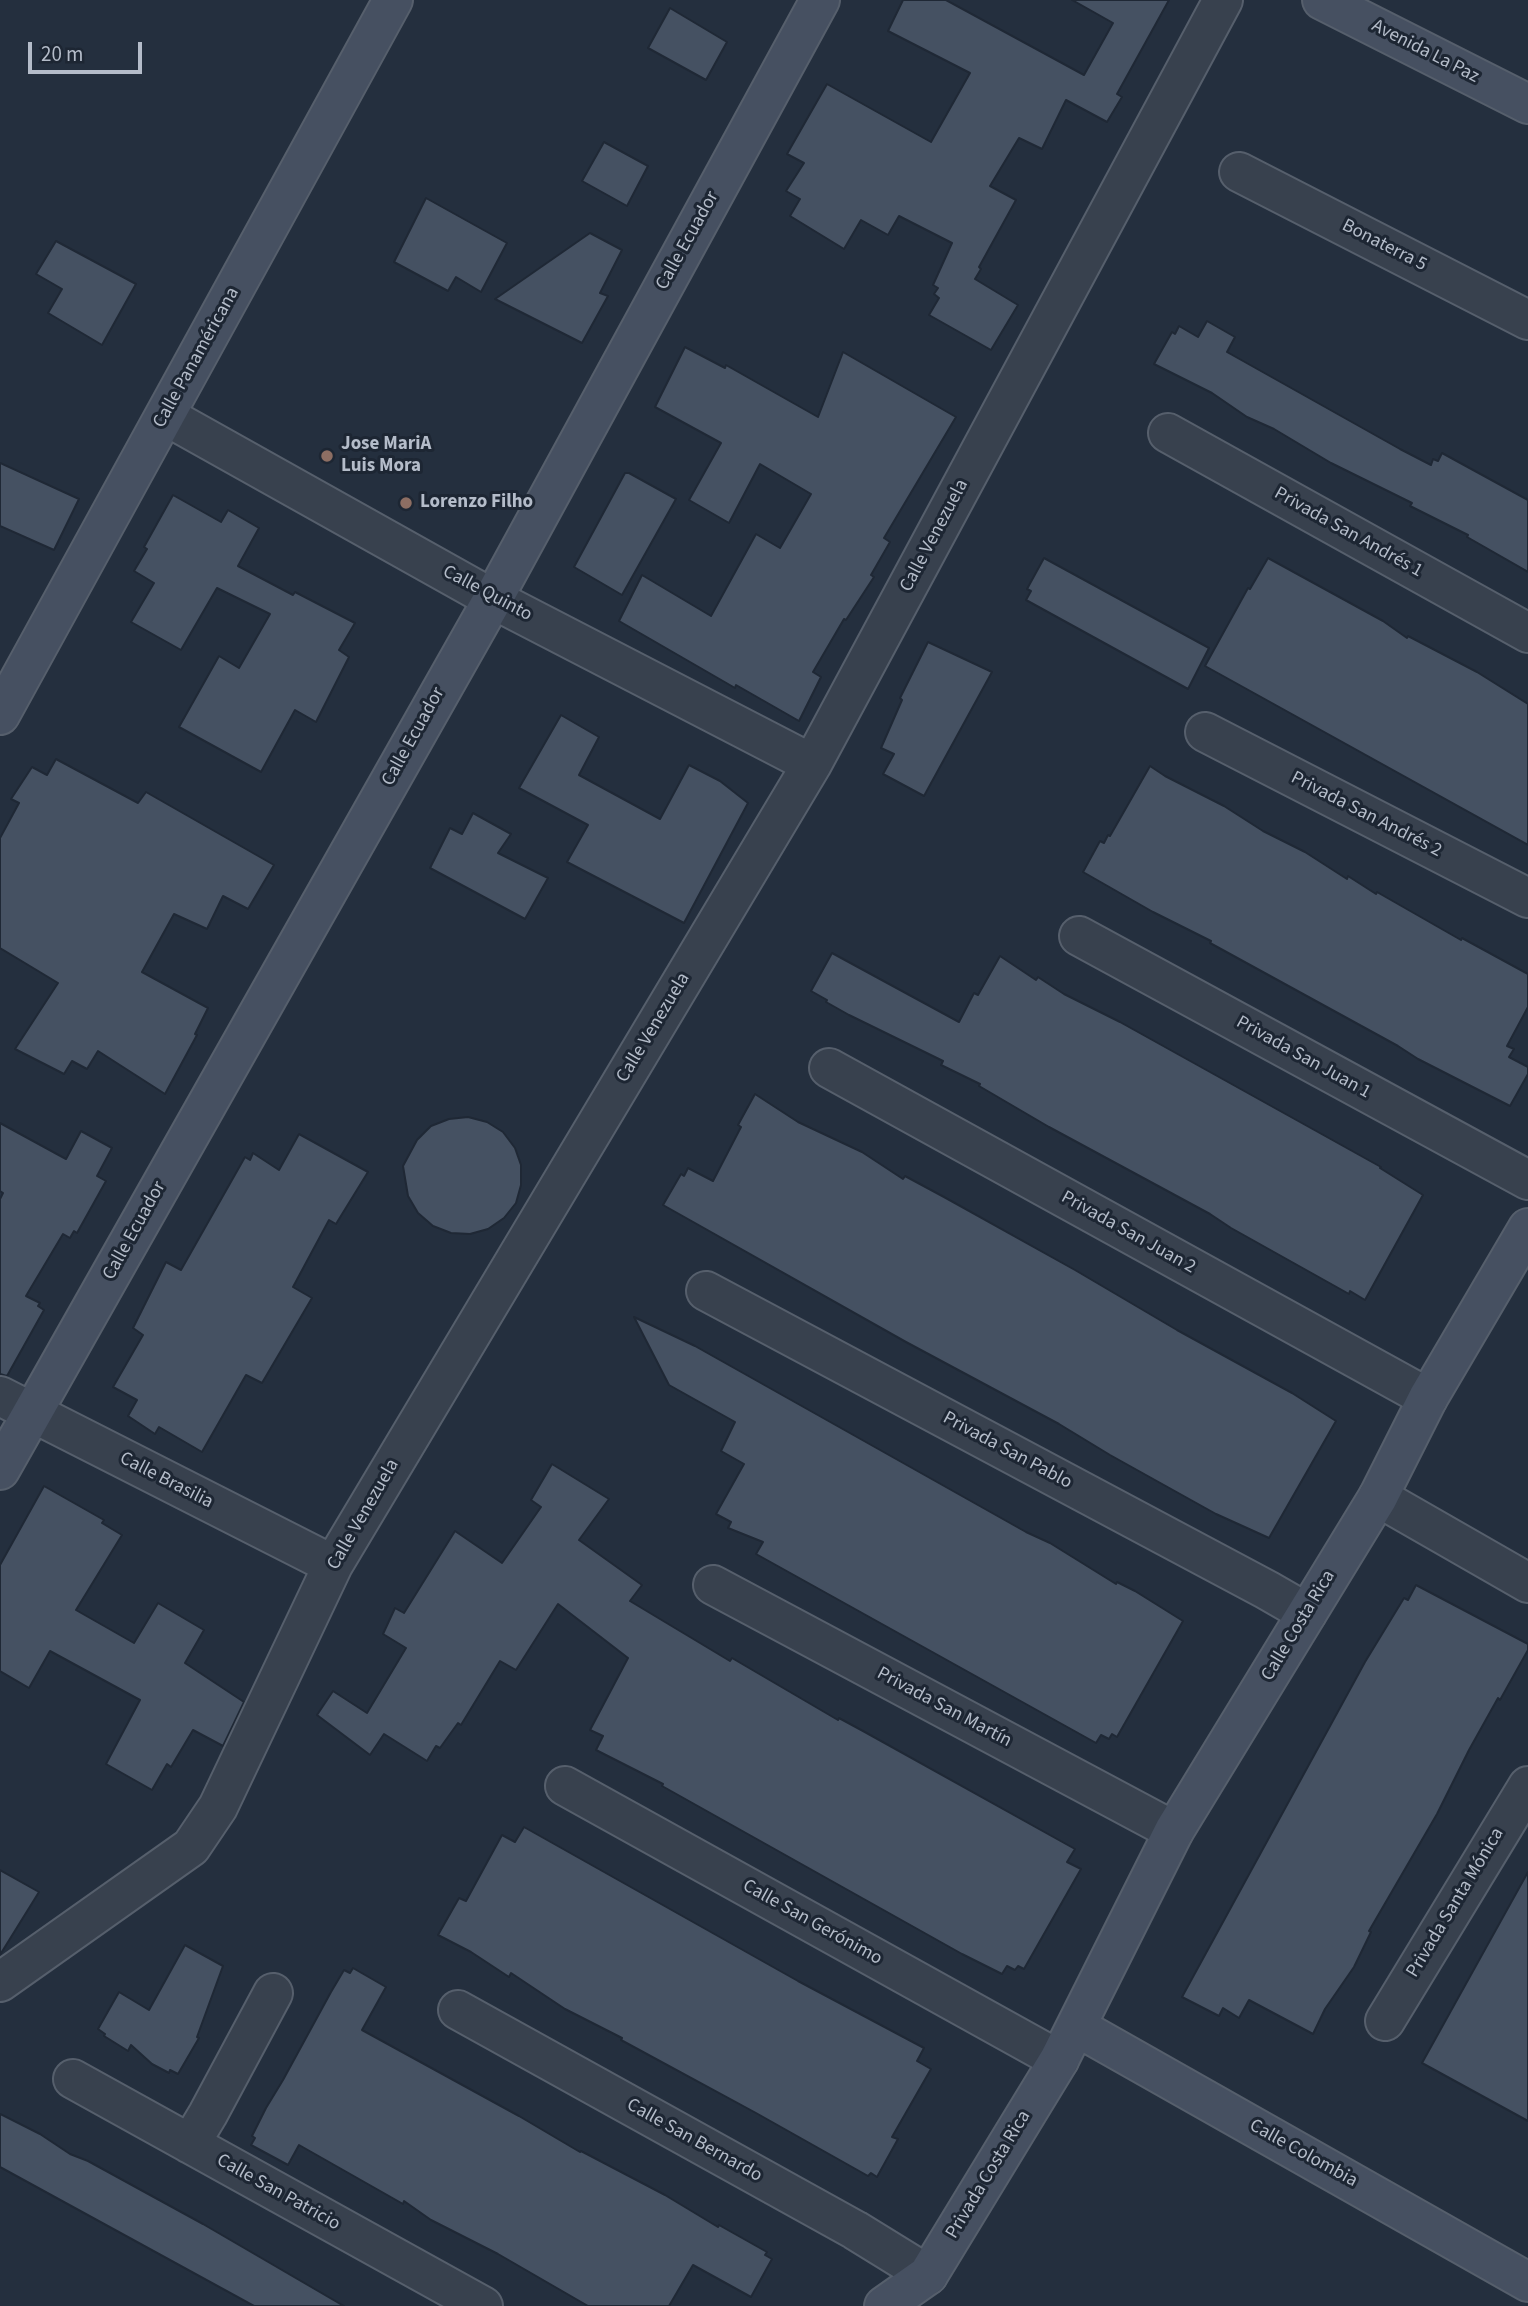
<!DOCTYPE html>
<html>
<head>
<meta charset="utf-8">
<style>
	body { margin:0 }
	#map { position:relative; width:1528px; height:2306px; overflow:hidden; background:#242f3e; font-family:"Source Sans 3",sans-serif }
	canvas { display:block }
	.scale { position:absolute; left:28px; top:42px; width:114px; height:32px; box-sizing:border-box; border:4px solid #b4bcc9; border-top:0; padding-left:9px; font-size:21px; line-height:24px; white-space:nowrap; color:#b4bcc9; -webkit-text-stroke:5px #1d2633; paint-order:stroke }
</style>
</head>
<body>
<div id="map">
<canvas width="1528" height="2306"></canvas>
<div class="scale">20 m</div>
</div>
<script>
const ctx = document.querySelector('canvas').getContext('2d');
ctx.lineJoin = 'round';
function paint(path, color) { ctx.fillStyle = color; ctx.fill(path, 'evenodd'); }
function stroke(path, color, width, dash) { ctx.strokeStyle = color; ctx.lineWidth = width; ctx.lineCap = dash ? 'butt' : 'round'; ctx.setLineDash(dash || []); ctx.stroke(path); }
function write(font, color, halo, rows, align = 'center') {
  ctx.font = font + ' "Source Sans 3",sans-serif'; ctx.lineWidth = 6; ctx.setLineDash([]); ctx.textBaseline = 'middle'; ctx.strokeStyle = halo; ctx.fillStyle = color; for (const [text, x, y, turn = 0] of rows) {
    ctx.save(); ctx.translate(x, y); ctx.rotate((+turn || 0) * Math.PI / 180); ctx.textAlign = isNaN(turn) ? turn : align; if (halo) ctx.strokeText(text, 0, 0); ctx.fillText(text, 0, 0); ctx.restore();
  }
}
const building = new Path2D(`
	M903,0H946L1084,75L1113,23L1072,0H1169L1117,94L1122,97L1107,122L1066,100L1042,149L1019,138L990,186L1016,200L979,267L981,269L975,279L1018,305L991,350L929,315L939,298L934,294L938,288L933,285L952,243L899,216L888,235L861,220L844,249L790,216L800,199L786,191L804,163L787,154L827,84L931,142L970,73L888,31Z
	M670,8L727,42L706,80L648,48Z
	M604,142L648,166L627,206L582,181Z
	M426,198L507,243L481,292L456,277L448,291L394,262Z
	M590,233L622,250L600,293L608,296L582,343L495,299Z
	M56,241L136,284L102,345L48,313L62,289L36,274Z
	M1207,321L1235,337L1227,352L1400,449L1431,465L1433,459L1438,461L1442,453L1528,500V572L1467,537L1468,535L1410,506L1412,503L1331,463L1274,429L1247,417L1212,393L1154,364L1172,332L1175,334L1179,326L1198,337Z
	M685,347L725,368L726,365L818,417L843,352L956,417L884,538L890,542L871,575L874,577L846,620L844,619L813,672L821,677L799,721L736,685L735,688L619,621L642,575L711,616L756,534L780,548L811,494L760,464L729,523L689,500L721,443L655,407Z
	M0,463L79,499L54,550L0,526Z
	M625,473H629L676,499L622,595L574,567Z
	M173,495L221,522L228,510L259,528L238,566L293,595L295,592L355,623L339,650L349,657L316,722L295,710L261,772L179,727L219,656L239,668L270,614L217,588L181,650L131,622L154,583L134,571L147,549L144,547Z
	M1044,558L1209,648L1188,689L1026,600L1031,591L1027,589Z
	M1268,558L1383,621L1407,638L1408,636L1477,672L1528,704V845L1205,666L1248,588L1250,589Z
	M928,642L992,672L924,796L883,774L894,754L881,748L902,700L900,698Z
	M561,715L599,737L579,775L660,819L689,765L720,781L748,803L684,923L567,862L588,825L519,788Z
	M56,759L138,803L146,792L274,865L248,909L223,896L207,929L174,914L142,972L208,1008L195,1034L197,1035L165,1094L98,1051L87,1069L72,1061L64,1074L15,1049L58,983L0,948V838L19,803L11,799L32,767L47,775Z
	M1150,766L1165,776L1224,806L1263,831L1305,852L1347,879L1348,876L1376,894L1377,892L1461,940L1462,938L1528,974V1007L1507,1046L1514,1049L1509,1057L1528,1067V1074L1510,1106L1418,1059L1398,1046L1210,943L1211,941L1153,912L1083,872L1100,841L1104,843L1108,835L1110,836Z
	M473,813L511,834L498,853L548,878L525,919L430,868L450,828L462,834Z
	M832,953L959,1022L974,993L978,995L1000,956L1036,980L1038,977L1064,994L1120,1022L1381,1167L1380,1168L1423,1195L1365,1300L1350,1291L1349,1294L1231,1228L1210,1214L1049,1127L979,1086L980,1084L941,1065L943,1061L849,1015L826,1002L827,1000L811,991Z
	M755,1094L798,1122L862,1152L903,1179L905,1176L944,1197L1075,1270L1177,1330L1292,1393L1336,1421L1269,1538L1216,1514L1110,1455L1059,1424L906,1342L663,1205L681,1174L684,1176L688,1168L713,1181L741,1127L738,1125Z
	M468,1117L487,1122L503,1132L515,1148L521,1165V1185L516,1203L504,1218L488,1229L470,1234L451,1233L433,1226L418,1213L408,1196L403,1166L417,1140L431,1126L449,1119Z
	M0,1123L66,1159L81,1131L112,1148L97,1176L106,1181L77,1233L74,1231L70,1238L63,1234L26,1296L40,1303L38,1306L44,1310L7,1376L0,1374V1199L3,1193L0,1191Z
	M299,1134L368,1172L336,1224L329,1220L293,1287L312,1298L262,1383L246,1375L202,1452L159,1427L155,1434L128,1416L137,1400L113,1387L143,1335L133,1328L166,1262L181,1270L245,1157L250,1160L253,1153L279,1170Z
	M634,1317L695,1346L1026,1532L1050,1543L1116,1584L1117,1582L1135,1591L1183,1621L1117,1737L1112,1734L1109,1739L1101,1735L1096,1743L756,1554L763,1542L728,1528L731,1522L716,1514L744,1464L721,1451L735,1422L669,1385Z
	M552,1464L609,1499L579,1540L642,1585L630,1601L730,1661L732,1658L838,1720L839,1718L863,1731L1075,1849L1067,1862L1081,1869L1024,1969L1018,1966L1015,1970L1007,1966L1002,1974L962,1954L662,1786L663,1784L596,1750L603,1736L590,1730L628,1658L558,1604L516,1670L500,1661L461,1725L458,1723L440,1748L436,1746L427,1761L384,1734L370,1755L317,1715L333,1691L367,1713L406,1648L383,1634L395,1608L404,1613L455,1531L502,1563L541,1507L531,1500Z
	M44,1486L104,1520L102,1523L122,1535L76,1610L134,1643L158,1603L204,1630L185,1663L244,1702L223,1746L193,1730L171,1767L167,1764L152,1790L106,1764L140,1700L50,1651L29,1688L0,1671V1565Z
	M1416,1585L1528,1644V1650L1500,1700L1498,1698L1469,1750L1437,1814L1369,1931L1371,1932L1354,1967L1325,2009L1313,2034L1249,2000L1239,2018L1223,2008L1219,2016L1182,1997L1365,1662L1404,1598L1408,1600Z
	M524,1827L798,1981L924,2048L917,2061L931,2069L892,2137L898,2139L877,2177L871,2173L868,2176L756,2113L621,2040L622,2038L565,2009L511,1973L509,1977L471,1952L438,1935L459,1898L466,1901L502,1835L515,1842Z
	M0,1870L39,1892L0,1955Z
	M1528,1872V2121L1422,2063Z
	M185,1945L223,1966L197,2037L199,2038L178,2074L170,2070L169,2073L152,2064L131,2045L128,2051L104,2036L105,2034L98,2029L119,1992L149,2010Z
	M353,1968L386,1987L362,2030L519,2116L580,2152L581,2151L665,2195L718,2227L719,2225L767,2252L765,2255L772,2259L751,2297L693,2265L669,2306H588L498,2254L431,2220L404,2201L403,2204L299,2145L288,2165L251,2145L255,2138L252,2136L266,2108L283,2080L331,1992L344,1970L350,1973Z
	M0,2114L40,2134L70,2154L88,2161L203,2224L344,2306H254L0,2167Z`);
const street = new Path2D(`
	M1239,172L1528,320
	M166,416L493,599L812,764
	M1168,433L1528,633
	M1205,732L1528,898
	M1079,936L1528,1180
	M829,1068L1428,1398
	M706,1291L1267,1590L1307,1613
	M0,1396L333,1565
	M1378,1497L1528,1583
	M713,1585L1174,1831
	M565,1786L1059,2060
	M0,1982L191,1847L218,1807L333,1565L812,764L1223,0
	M458,2010L855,2230L928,2275
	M1385,2021L1528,1786
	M73,2079L483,2306
	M190,2144L208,2114L273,1993`);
const secondary = new Path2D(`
	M1322,0L1528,104
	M0,715L393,0
	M0,1470L493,599L820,0
	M1077,2027L1528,2282
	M884,2306L928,2275L1059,2060L1174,1831L1378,1497L1428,1398L1528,1228`);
const markers = [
	[327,456,7,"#8d6e63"],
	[406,503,7,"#8d6e63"]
];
const streetNames = [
	["Avenida La Paz",1425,52,27],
	["Calle Ecuador",688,241,-61],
	["Bonaterra 5",1384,246,27],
	["Calle Panaméricana",197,358,-61],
	["Privada San Andrés 1",1348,533,29],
	["Calle Venezuela",935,536,-62],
	["Calle Quinto",487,594,28],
	["Calle Ecuador",414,737,-61],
	["Privada San Andrés 2",1366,815,27],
	["Calle Venezuela",654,1028,-59],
	["Privada San Juan 1",1303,1058,29],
	["Calle Ecuador",135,1231,-61],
	["Privada San Juan 2",1128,1233,29],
	["Privada San Pablo",1007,1451,28],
	["Calle Brasilia",166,1481,27],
	["Calle Venezuela",364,1515,-60],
	["Calle Costa Rica",1299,1626,-59],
	["Privada San Martín",944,1708,28],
	["Privada Santa Mónica",1456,1903,-59],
	["Calle San Gerónimo",812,1923,29],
	["Calle San Bernardo",694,2141,29],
	["Calle Colombia",1303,2154,29],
	["Privada Costa Rica",989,2175,-59],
	["Calle San Patricio",278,2193,29]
];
const poiNames = [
	["Jose MariA",341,445],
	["Luis Mora",341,467],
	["Lorenzo Filho",420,503]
];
paint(building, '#455162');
stroke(building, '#1f2835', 2);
stroke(street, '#565f6c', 42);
stroke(secondary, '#565f6c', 42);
stroke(street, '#38414e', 38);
stroke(secondary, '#465061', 38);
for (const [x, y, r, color] of markers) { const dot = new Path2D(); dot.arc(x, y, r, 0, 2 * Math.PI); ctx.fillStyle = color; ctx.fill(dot); stroke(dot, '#1d2633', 2.5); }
write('19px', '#b4bcc9', '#1d2633', streetNames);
write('bold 19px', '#b4bcc9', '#1d2633', poiNames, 'left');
</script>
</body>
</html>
